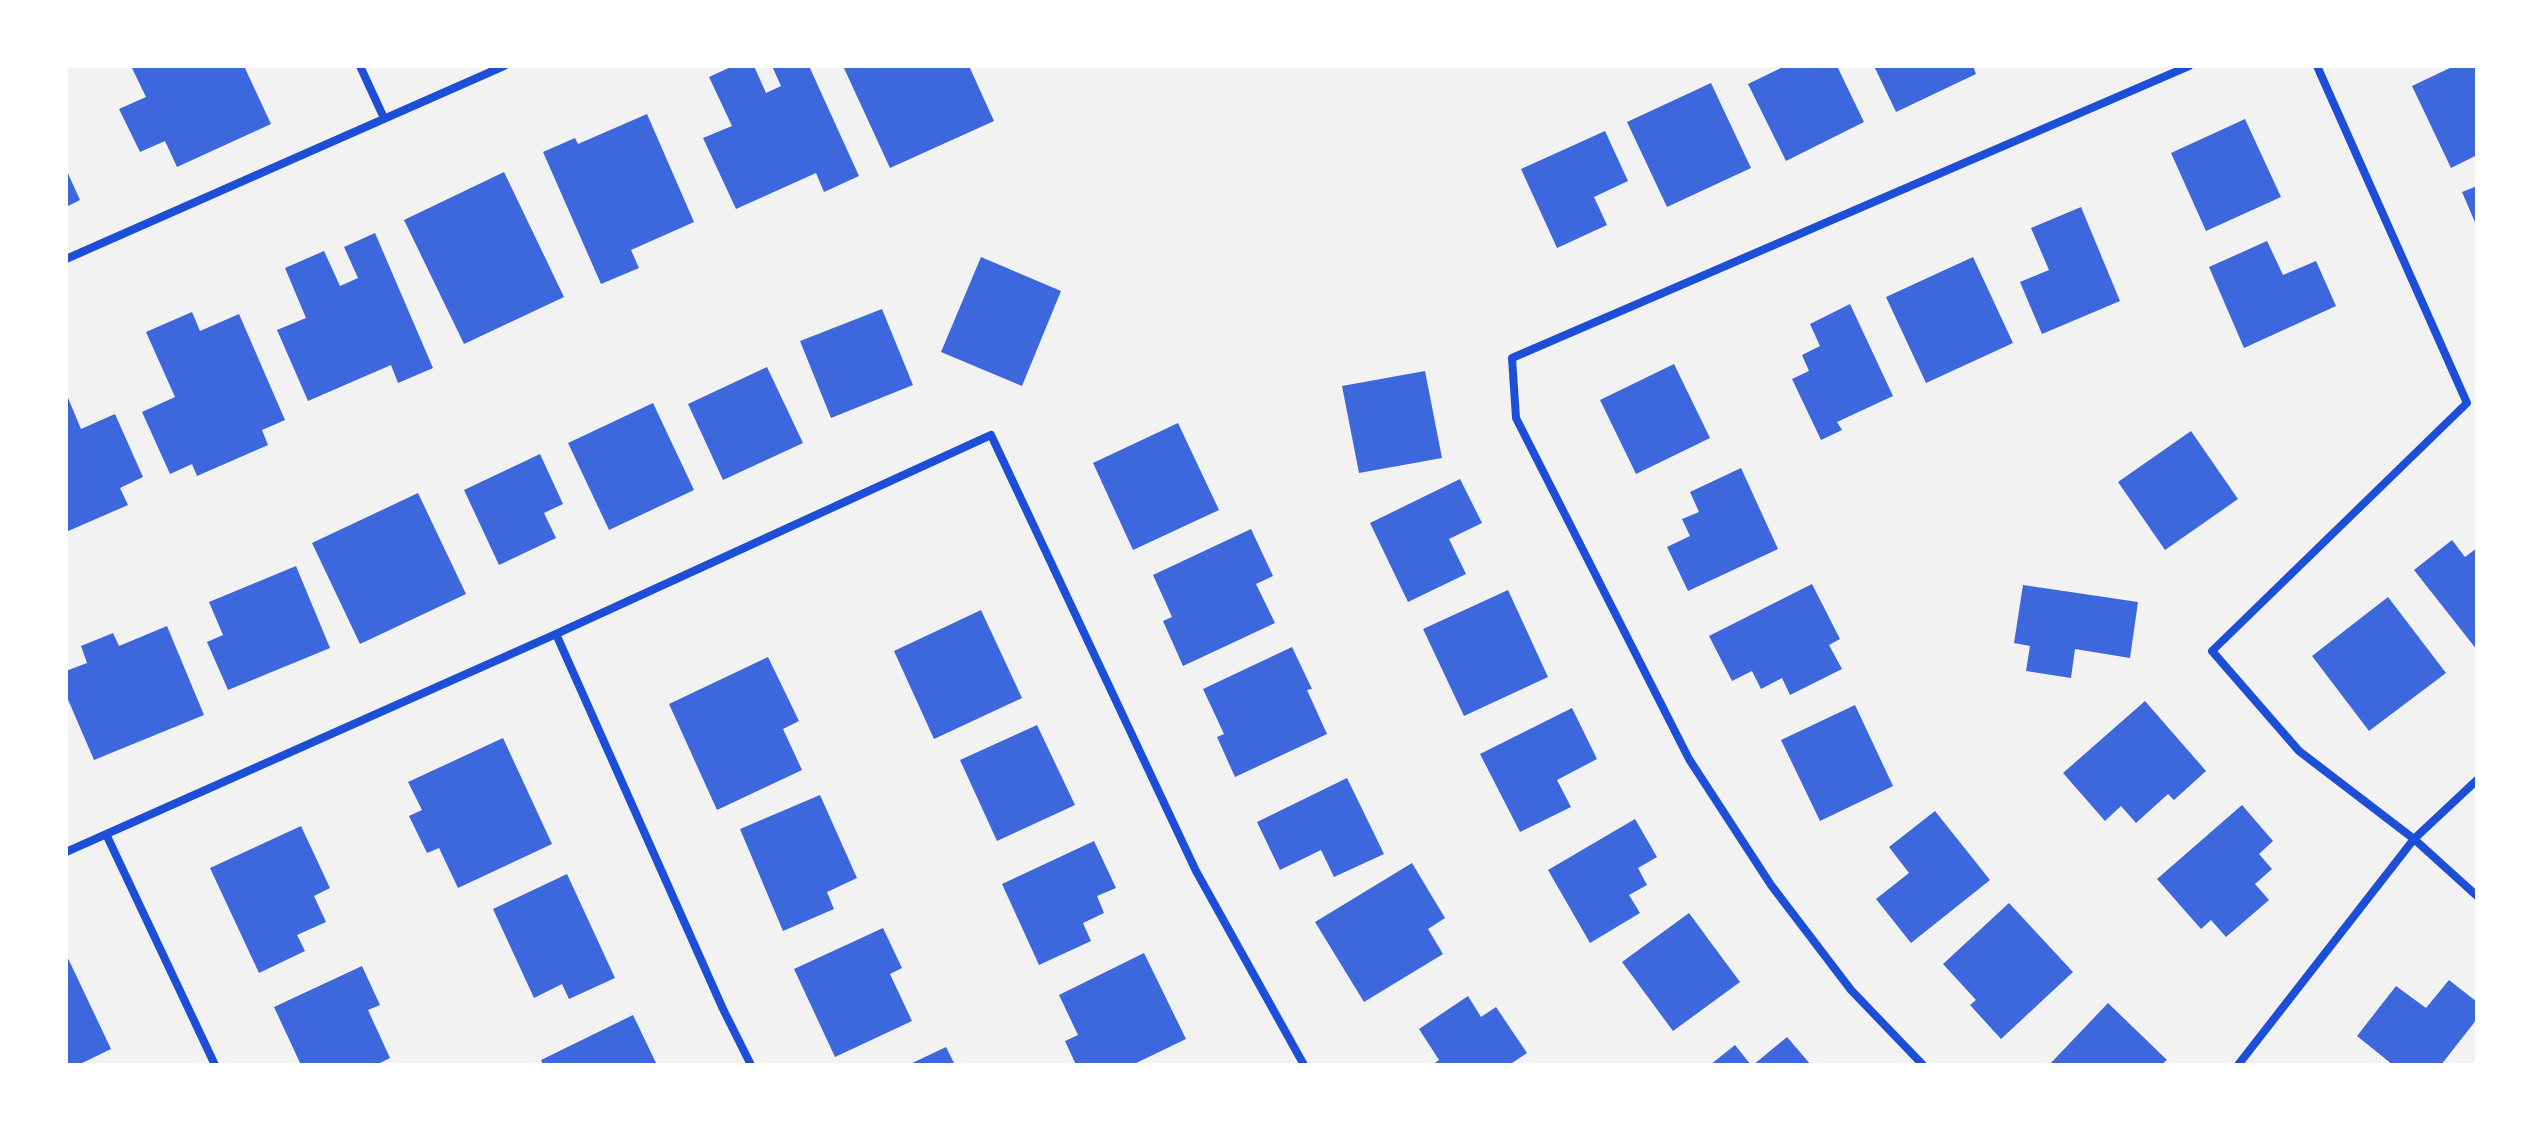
<!DOCTYPE html>
<html>
<head>
<meta charset="utf-8">
<style>
	body { margin:0 }
	#map { position:relative; width:2543px; height:1131px; overflow:hidden; background:#f2f2f2; font-family:"Varela Round",sans-serif }
	canvas { display:block }
	.frame { position:absolute; inset:0; border:68px solid #fff; pointer-events:none }
</style>
</head>
<body>
<div id="map">
<canvas width="2543" height="1131"></canvas>
<div class="frame"></div>
</div>
<script>
const ctx = document.querySelector('canvas').getContext('2d');
ctx.lineJoin = 'round';
function paint(path, color) { ctx.fillStyle = color; ctx.fill(path, 'evenodd'); }
function stroke(path, color, width, dash) { ctx.strokeStyle = color; ctx.lineWidth = width; ctx.lineCap = dash ? 'butt' : 'round'; ctx.setLineDash(dash || []); ctx.stroke(path); }
const building = new Path2D(`
	M131,66H244L271,124L177,167L165,141L140,152L119,109L146,97Z
	M733,66H754L766,93L781,86L772,66H809L859,176L824,192L816,173L736,209L703,138L732,126L709,77Z
	M843,66H969L994,121L890,168Z
	M1785,66H1837L1864,122L1786,161L1748,84Z
	M1874,66H1973L1976,74L1896,112Z
	M2454,66H2477V155L2451,168L2412,86Z
	M1711,83L1751,168L1667,207L1627,122Z
	M647,114L694,222L631,250L639,268L601,284L543,152L575,138L578,144Z
	M2245,119L2281,197L2206,231L2171,153Z
	M1605,131L1628,181L1594,197L1607,225L1557,248L1521,169Z
	M66,169L80,200L66,207Z
	M504,172L564,297L464,344L404,220Z
	M2477,186V227L2462,192Z
	M2081,207L2120,301L2042,334L2020,282L2049,270L2031,228Z
	M375,233L433,368L398,383L391,365L308,401L277,330L306,318L285,268L324,251L340,286L358,278L344,247Z
	M2267,241L2283,275L2316,261L2336,306L2244,348L2209,267Z
	M981,257L1061,291L1022,386L941,352Z
	M1973,257L2013,343L1926,383L1886,297Z
	M1850,304L1893,396L1837,422L1842,430L1821,440L1792,379L1809,371L1802,355L1820,346L1810,324Z
	M882,309L913,385L831,418L800,341Z
	M192,312L200,331L239,314L285,420L262,430L268,445L197,476L192,464L170,474L142,412L175,397L146,332Z
	M1674,364L1710,438L1636,474L1600,400Z
	M767,367L803,443L723,480L688,404Z
	M1425,371L1442,458L1359,473L1342,386Z
	M66,393L81,429L115,414L143,477L120,488L128,505L66,532Z
	M653,403L694,490L609,530L568,443Z
	M1178,423L1219,510L1133,550L1093,463Z
	M2191,431L2238,499L2165,550L2118,482Z
	M540,454L563,504L544,513L556,538L499,565L464,490Z
	M1741,468L1778,549L1688,591L1667,547L1690,536L1682,519L1699,512L1690,492Z
	M1460,479L1482,523L1449,539L1466,574L1408,602L1370,523Z
	M418,493L466,594L360,644L312,543Z
	M1251,529L1273,576L1256,584L1275,623L1183,666L1163,621L1172,617L1153,575Z
	M2452,540L2465,557L2477,548V650L2414,570Z
	M296,566L330,648L228,690L207,642L223,635L209,602Z
	M1812,584L1840,639L1829,645L1842,669L1790,695L1782,678L1761,689L1752,671L1732,681L1709,636Z
	M2023,585L2138,602L2130,658L2075,649L2071,678L2026,671L2030,646L2014,643Z
	M1508,590L1548,677L1464,716L1423,629Z
	M2388,597L2446,673L2369,731L2312,656Z
	M981,610L1022,698L934,739L894,651Z
	M167,626L204,715L94,760L66,695V671L87,663L81,646L113,633L119,646Z
	M1292,647L1312,689L1307,690L1327,734L1235,777L1217,737L1224,734L1203,689Z
	M768,657L799,721L783,729L802,770L717,810L669,704Z
	M2145,701L2206,771L2174,800L2168,794L2136,823L2121,806L2105,821L2063,773Z
	M1855,705L1893,786L1820,821L1781,740Z
	M1572,708L1597,759L1557,780L1571,807L1520,832L1480,754Z
	M1037,725L1075,805L997,841L960,760Z
	M503,738L552,844L458,888L439,848L427,853L409,816L422,810L408,782Z
	M1347,778L1384,854L1334,877L1321,850L1280,870L1257,822Z
	M820,795L857,878L827,892L834,909L783,931L740,829Z
	M2242,805L2273,841L2259,854L2272,869L2255,884L2269,900L2226,937L2211,920L2201,929L2157,879Z
	M1935,811L1990,880L1911,943L1876,899L1909,873L1889,847Z
	M1635,819L1657,857L1638,868L1647,885L1629,895L1640,913L1590,943L1548,870Z
	M301,826L330,888L314,896L326,922L297,935L305,951L259,973L210,868Z
	M1094,841L1116,888L1097,896L1104,913L1083,923L1091,941L1039,965L1002,884Z
	M1412,863L1445,918L1428,929L1443,954L1364,1002L1315,922Z
	M567,874L615,978L569,999L562,984L534,998L493,909Z
	M2009,903L2073,972L2001,1039L1970,1005L1976,1000L1943,964Z
	M1689,913L1740,982L1673,1031L1622,962Z
	M883,928L902,968L890,974L912,1021L835,1057L794,969Z
	M1144,953L1186,1039L1132,1065H1076L1065,1041L1078,1035L1059,995Z
	M66,954L111,1049L78,1065H66Z
	M362,966L380,1005L368,1010L390,1058L376,1065H301L274,1007Z
	M2449,980L2477,1002V1019L2441,1065H2393L2357,1036L2396,986L2426,1008Z
	M1468,996L1481,1017L1496,1007L1527,1053L1509,1065H1432L1439,1060L1419,1029Z
	M2108,1003L2167,1060L2161,1065H2049Z
	M633,1015L657,1065H543L541,1060Z
	M1787,1037L1811,1065H1753Z
	M1735,1045L1751,1065H1710Z
	M946,1047L955,1065H908Z`);
const minor = new Path2D(`
	M360,66L384,118
	M2317,66L2467,403L2212,651L2299,751L2414,839L2477,896
	M66,259L504,66
	M556,634L723,1009L751,1065
	M106,834L215,1065
	M66,852L556,634L991,435L1196,871L1304,1065
	M1923,1065L1851,990L1771,885L1689,759L1516,418L1512,358L2189,66
	M2238,1065L2414,839L2477,780`);
paint(building, '#3d67dc');
stroke(minor, '#1d4ed8', 8);
</script>
</body>
</html>
